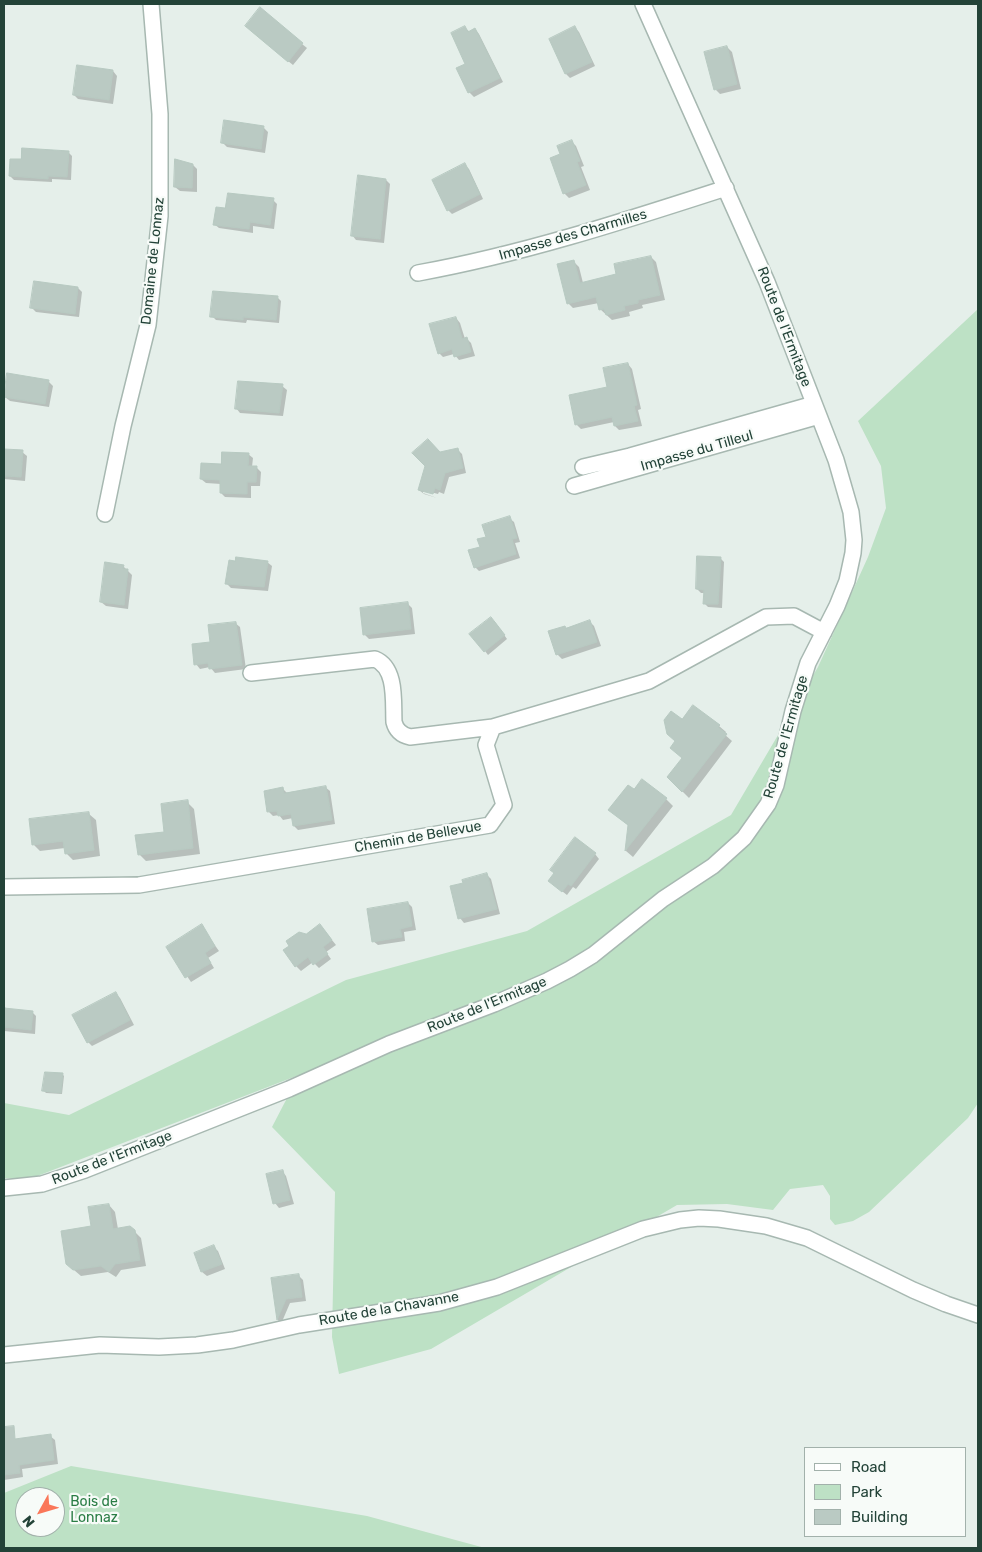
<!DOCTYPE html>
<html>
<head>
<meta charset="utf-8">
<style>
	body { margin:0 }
	#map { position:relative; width:982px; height:1552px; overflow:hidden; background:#e5efea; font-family:Rubik,sans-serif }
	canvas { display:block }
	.frame { position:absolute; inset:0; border:5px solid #234338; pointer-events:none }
	.legend { position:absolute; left:804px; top:1447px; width:162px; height:90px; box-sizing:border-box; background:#f7fbf8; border:1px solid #a2b1ab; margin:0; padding:6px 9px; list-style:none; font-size:15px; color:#234338 }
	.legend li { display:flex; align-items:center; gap:10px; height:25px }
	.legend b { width:25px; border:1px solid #a2b1ab }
	.north { position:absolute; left:15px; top:1487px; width:50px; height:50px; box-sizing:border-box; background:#f7fbf8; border:1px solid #a2b1ab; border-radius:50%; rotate:231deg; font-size:14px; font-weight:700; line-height:20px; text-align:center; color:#234338 }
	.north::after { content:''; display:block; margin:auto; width:18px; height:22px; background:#fa7759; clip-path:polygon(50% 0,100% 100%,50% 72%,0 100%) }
</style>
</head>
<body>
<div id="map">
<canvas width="982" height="1552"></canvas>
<div class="frame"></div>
<ul class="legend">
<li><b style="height:6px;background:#fff"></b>Road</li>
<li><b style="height:14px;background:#bde1c5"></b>Park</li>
<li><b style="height:14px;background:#bacac3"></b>Building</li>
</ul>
<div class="north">N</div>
</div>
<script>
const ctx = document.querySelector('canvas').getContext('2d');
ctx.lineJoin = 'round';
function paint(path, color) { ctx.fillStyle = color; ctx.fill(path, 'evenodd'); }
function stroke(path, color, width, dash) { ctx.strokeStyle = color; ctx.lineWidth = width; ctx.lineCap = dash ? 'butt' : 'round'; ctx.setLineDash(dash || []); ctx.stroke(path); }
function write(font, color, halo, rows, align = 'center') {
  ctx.font = font + ' Rubik,sans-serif'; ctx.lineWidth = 4.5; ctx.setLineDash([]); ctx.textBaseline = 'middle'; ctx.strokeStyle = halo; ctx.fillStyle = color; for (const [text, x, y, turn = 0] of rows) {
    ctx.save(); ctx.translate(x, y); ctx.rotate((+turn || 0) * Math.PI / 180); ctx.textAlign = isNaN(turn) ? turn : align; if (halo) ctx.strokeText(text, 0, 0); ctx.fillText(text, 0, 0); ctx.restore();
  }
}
const green = new Path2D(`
	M978,309V1103L968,1118L869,1212L853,1221L835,1225L830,1219V1196L823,1185L790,1189L773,1210L727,1204L677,1205L431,1349L339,1374L332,1337L335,1192L272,1127L299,1075L27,1180L4,1178V1103L69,1115L346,980L527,931L731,815L818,667L868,557L886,508L881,466L858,421Z
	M71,1466L367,1516L485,1548H4V1493ZM25,1497H55V1527H25Z`);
const shadow = new Path2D(`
	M465,28L470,32L475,29L479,34L503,82L474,97L469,92Z
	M575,28L579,32L595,66L570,78L566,74L550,39Z
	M251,31L302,44L307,48L293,65Z
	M727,47L732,52L741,89L720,94L716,90Z
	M113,71L117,76L113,104L78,99L74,95Z
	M263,127L268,132L265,153L227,147L222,142Z
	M572,142L576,146L584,166L581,167L590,190L569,198L564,193L562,155Z
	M68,152L72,156L71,180L52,179V182L14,180L10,176L22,161Z
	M193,165L197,169V192L180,191L175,187Z
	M465,165L469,169L483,199L452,214L448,210Z
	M386,180L390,184L384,243L356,240L352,235Z
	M273,200L277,204L274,229L253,226V233L219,228L214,224L226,209Z
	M651,257L656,262L665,300L642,305L643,308L629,312L630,316L612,320L600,309L599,303L573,308L568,303L574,262L579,267L583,283L618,275Z
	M78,288L82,292L79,317L36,312L31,307Z
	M277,297L281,301L279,323L247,320L246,323L216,320L212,316Z
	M456,318L460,323L465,339H467L471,343L475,356L459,360L454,354L443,357L439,353Z
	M628,364L632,369L641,409L638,410L642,426L619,430L615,426L614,422L581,429L576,424Z
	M48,381L53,386L49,407L10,401L5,397Z
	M282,386L287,390L283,416L240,413L236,408Z
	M457,449L462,454L466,473L449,477L444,494L439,492L438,494L423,490V493L437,498L424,494L419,490L440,453Z
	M4,450L22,452L27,456L25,481L4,479Z
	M248,454L253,458L252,467H256L261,472L260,486H251V498L225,497L221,493V484L206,483L201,479L222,466Z
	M509,518L514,522L520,542L515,543L520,558L479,571L475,567L481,547L488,537Z
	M720,558L724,562L722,608L708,607L704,603L705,593H701L697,589Z
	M267,562L272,566L268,591L231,588L227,584Z
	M123,566L132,575L128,609L106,606L101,602Z
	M407,603L412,608L415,634L369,639L365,635Z
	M495,622L507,639L488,655L485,651Z
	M590,622L594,626L601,646L562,659L557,654L567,629Z
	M235,623L240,627L246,669L215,673L210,667L200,669L196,664L212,643Z
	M683,721L719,726L726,732L724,734L732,741L689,798L668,777L683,758L671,748L676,742Z
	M325,787L330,791L335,824L298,830L294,826L293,818L283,820L279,815L273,816L269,812L283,789L287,793Z
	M635,791L666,799L673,806L633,857L626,851L629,826L610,810Z
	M187,802L194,809L200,854L146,861L139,854L166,833Z
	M89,814L96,820L100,856L73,860L66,853L65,848L40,851L34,845Z
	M595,854L599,859L576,889L573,887L567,895L554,885Z
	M487,875L491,879L500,914L464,923L460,918Z
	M408,903L412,907L416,930L404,932L405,941L378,945L373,941Z
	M201,926L219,951L208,958L214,968L191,982L167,947Z
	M324,930L336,945L326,952L331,959L319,968L313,962L301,971L296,966L306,935Z
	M115,993L120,998L134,1025L92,1046L88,1042Z
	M4,1005L6,1009L32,1012L36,1016L35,1034L4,1031Z
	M62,1074L64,1076L62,1094L46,1093L44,1091Z
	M282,1171L286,1176L294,1204L279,1208L275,1203Z
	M109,1205L115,1212L118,1229L134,1231L141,1238L146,1266L121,1270L116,1277L108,1272L81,1276L67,1264Z
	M213,1247L218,1251L225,1269L207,1276L202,1272L195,1254Z
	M299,1276L303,1280L306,1301L290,1303L281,1324L278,1320L272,1279Z
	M50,1436L55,1440L58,1464L22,1469L23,1477L4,1480V1449L16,1447Z`);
const building = new Path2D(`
	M260,7L303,43L288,62L245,26Z
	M465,26L468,32L475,28L500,78L468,93L456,68L465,64L451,33Z
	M575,26L592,62L565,74L549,39Z
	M727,46L737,84L714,90L704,52Z
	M77,65L113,70L109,100L73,95Z
	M224,120L264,126L261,149L221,143Z
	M572,140L580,161L577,162L586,185L563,194L550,158L560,154L557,146Z
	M22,148L69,151L67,177L48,176V179L9,176L10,159H21Z
	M175,159L193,164L192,188L174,187Z
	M465,163L480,194L447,211L432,180Z
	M358,175L386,179L380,239L351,236Z
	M228,193L274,198L270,225L250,222L249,229L213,225L216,207L225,208Z
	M651,256L660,295L638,300V303L624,306L625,310L606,315L604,309L599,310L596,297L567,304L557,264L574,260L580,283L616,274L614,264Z
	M34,281L78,287L75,314L30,308Z
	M213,291L278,296L276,320L243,317V320L210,317Z
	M456,317L462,339L467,337L471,352L454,357L452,349L438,354L429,324Z
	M628,363L637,405L634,406L638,421L614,426L612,417L575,425L569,395L607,387L603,368Z
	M7,373L49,380L45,404L4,397Z
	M238,381L283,384L279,413L235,409Z
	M428,439L440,452L458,448L463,468L445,473L440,490L435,488L433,494L418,490L425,466L412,453Z
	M4,449L23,450L21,477L4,476Z
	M222,452L249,453L248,466H257L256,482H247V494L220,493V480L200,479L201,463L221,464Z
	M510,516L517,538L512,539L516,554L474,568L468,550L480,547L477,539L486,537L482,525Z
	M697,556L721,557L718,604H703L704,590L696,589Z
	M236,557L268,561L264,587L225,584L229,560L235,561Z
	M105,562L124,565L123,569H128L124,605L100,602Z
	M408,602L411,629L363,635L360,608Z
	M491,617L505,635L484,652L469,634Z
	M590,620L597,642L556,655L548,631L565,626L566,628Z
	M236,622L242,665L209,669L208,663L194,665L192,644L210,642L208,625Z
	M693,705L720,725L718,727L727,734L682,792L667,777L682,758L670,748L675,741L667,734L664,720L671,711L682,719Z
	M642,779L667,798L625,851L628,825L608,810L628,785L634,789Z
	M326,786L332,820L293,826L291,814L278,816L277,811L267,812L264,791L283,787L284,793Z
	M188,800L193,848L138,855L135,835L164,832L161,804Z
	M89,812L94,850L65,854L63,841L32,845L29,819Z
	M575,837L596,853L571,886L568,884L562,892L548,881L554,873L550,870Z
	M487,873L497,909L458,919L450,886L463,883L462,880Z
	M408,902L412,926L400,929L402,937L372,942L367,909Z
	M202,924L215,946L205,953L211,963L185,978L166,947Z
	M320,924L332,940L323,947L328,954L313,965L308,957L295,967L283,950L289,946L286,941L299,932L306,934Z
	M116,992L130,1020L87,1043L72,1015Z
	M4,1008L33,1011L31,1030L4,1027Z
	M45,1072L63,1073L61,1093L42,1091Z
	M283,1170L290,1200L273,1204L266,1174Z
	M109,1204L113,1229L130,1226L135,1230L140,1260L115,1264L109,1272L101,1266L73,1270L66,1264L61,1231L91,1226L88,1207Z
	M214,1245L222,1264L201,1272L194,1253Z
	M299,1274L302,1297L286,1299L277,1320L271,1278Z
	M14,1426L15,1439L51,1434L54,1460L19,1465L20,1473L4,1475V1427Z`);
const minor = new Path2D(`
	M418,273C523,254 624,221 726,188
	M583,467L630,456L814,404
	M574,486L819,416
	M105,514L123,426L148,325L160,216V114L151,4
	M251,673L375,659C397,668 393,702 394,722C396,730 401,735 410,737L493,727
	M4,887L139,885L490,825L504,805L486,745L493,727L649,681L766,617L794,616L824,632
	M4,1188L42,1184L85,1170L289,1089L389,1044L494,1004L547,981L570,969L593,955L663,899L713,866L744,838L768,804L776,785L793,711L808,663L837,606L847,581L853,553L854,540L851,512L836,460L767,282L643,4
	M4,1355L100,1345L159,1347L197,1345L233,1340L299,1325L439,1303L497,1287L643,1229L680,1220L699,1218L719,1219L766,1226L807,1238L913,1290L946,1304L978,1315`);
const streetNames = [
	["Impasse des Charmilles",573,235,-16],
	["Domaine de Lonnaz",153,261,-84],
	["Route de l'Ermitage",784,327,69],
	["Impasse du Tilleul",697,451,-16],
	["Route de l'Ermitage",786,737,-74],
	["Chemin de Bellevue",418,837,-10],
	["Route de l'Ermitage",487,1005,-22],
	["Route de l'Ermitage",112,1158,-21],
	["Route de la Chavanne",389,1309,-10]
];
const parkNames = [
	["Bois de",94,1502],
	["Lonnaz",94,1518]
];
paint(green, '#bde1c5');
paint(shadow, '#0003');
paint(building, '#bacac3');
stroke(building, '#b7c9c1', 1);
stroke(minor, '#a7b8b1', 18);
stroke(minor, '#fff', 15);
write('14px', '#234338', '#f7fbf8', streetNames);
write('14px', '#2a7d45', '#f7fbf8', parkNames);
</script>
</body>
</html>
